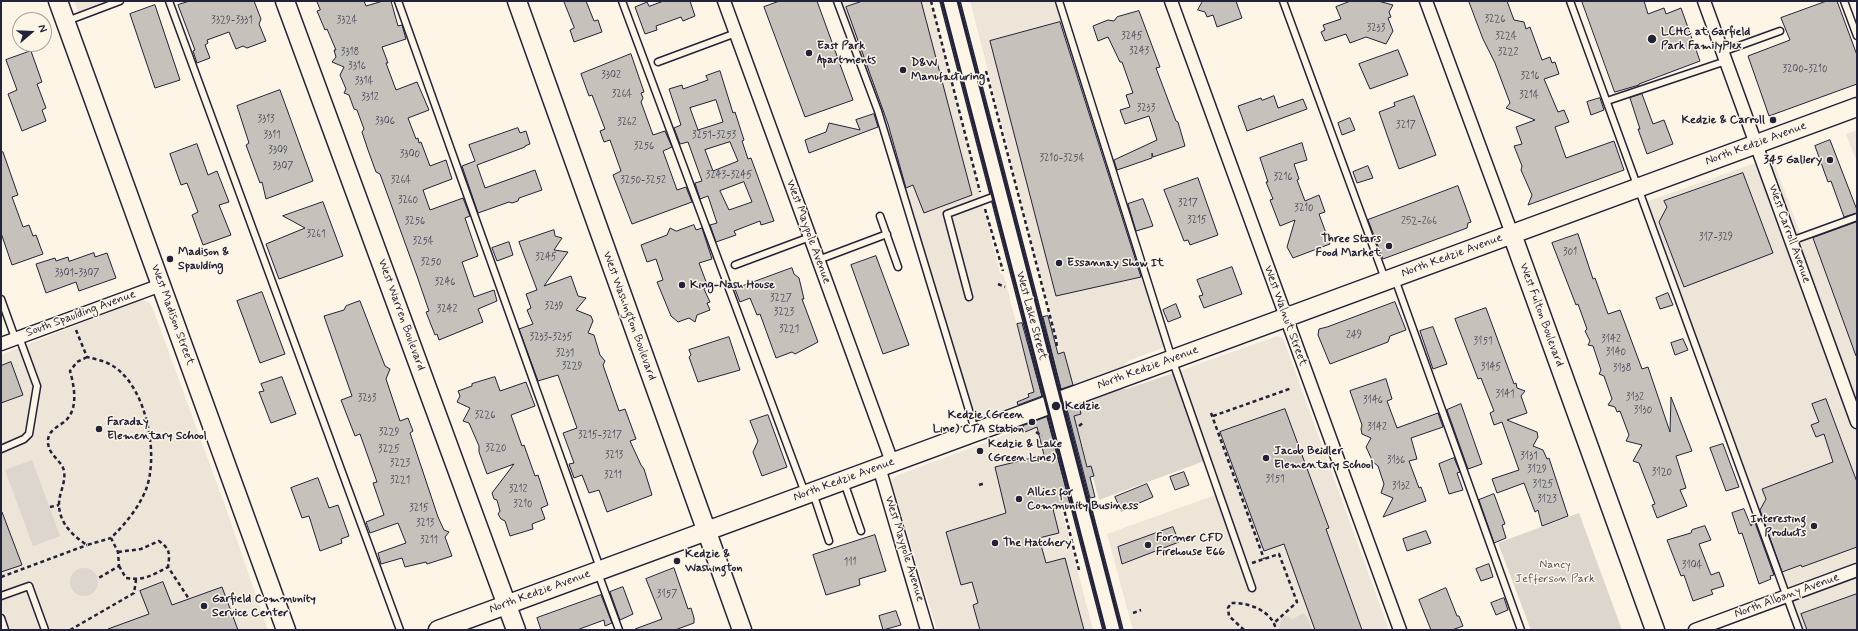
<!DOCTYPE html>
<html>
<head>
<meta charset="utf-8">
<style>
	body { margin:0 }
	#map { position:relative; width:1858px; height:631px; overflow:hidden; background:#fcf5e5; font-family:Mynerve,sans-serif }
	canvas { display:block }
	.frame { position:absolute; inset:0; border:2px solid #22223b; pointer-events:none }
	.north { position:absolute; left:12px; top:12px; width:40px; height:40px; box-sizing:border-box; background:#fcf5e5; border:1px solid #a5a1a1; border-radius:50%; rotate:71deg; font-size:11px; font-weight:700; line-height:16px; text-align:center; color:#22223b }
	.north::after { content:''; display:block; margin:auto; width:14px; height:18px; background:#22223b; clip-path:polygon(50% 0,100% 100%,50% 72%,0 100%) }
</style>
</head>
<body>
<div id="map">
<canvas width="1858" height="631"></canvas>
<div class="frame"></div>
<div class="north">N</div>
</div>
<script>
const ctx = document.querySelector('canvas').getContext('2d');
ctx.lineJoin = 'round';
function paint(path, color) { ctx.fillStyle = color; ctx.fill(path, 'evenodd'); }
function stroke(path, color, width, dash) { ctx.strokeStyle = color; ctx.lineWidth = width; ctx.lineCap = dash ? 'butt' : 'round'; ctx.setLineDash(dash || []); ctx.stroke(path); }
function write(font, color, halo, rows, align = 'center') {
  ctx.font = font + ' Mynerve,sans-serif'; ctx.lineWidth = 3; ctx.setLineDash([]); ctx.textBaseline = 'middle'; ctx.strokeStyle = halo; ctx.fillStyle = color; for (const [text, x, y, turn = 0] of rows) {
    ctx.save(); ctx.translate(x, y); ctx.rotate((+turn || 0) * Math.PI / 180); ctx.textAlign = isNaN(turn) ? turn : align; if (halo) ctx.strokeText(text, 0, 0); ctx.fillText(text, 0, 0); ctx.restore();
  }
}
const built = new Path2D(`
	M74,1H120L80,16Z
	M837,1H930L1000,273L1004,276L1035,396L1034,400L985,419H972L878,111Z
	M970,1H1057L1168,346L1128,361L1122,369L1070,388L1067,386L1058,352L1059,346Z
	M1857,130V162L1846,134Z
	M1772,157L1803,241L1857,221V630H1800L1646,202Z
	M142,299L149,302L153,309L224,503L268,630H1V355Z
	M1277,336L1283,338L1389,630H1133L1107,534L1218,494L1176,372Z
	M1039,422L1062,500L1061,507L1093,630H937L892,484V480L896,476Z`);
const green = new Path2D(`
	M1176,372L1207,460L1099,500L1093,477L1090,475L1073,410L1076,406L1120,389H1127Z
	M32,460L60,536L33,546L5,470Z
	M1579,513L1622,630H1531L1498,543Z
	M70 582a14 14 0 1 1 28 0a14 14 0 1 1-28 0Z
	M1303,613L1307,617L1312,630H1278L1282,618L1286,616L1293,619Z`);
const building = new Path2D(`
	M190,1H254L261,19L259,24L266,41L247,48L243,46L236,49L229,32L207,40L208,43L205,45L210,58L197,63L193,51L195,50L178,5Z
	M317,1H364L366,6L383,1H391L398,26L402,25L406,39L382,47L388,63H386L396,90L417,82L429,110L408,118L416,139L418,138L419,143L421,142L430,166L446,160L452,179L423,190L430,210L463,198L470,216L465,218L478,256L462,262L474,297L494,290L497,301L478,309L483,322L439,340L437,334L435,335L426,312L429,311L417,276L380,174L376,172L368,150L362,132L364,129L357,110L354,109L349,95L344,93L346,89L340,75L344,67L332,62L336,57L334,50H336L327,29L325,30L317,11L320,10Z
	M564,1H586L594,21L598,20L602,32L574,42L570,30L574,28Z
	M664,1H690L695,16L683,21L681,17L656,26L657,30L645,34L635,7L647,2L649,6Z
	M780,1H817L853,100L805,117L764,7Z
	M863,1H921L972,195L924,213L913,185L906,188L888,124L846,7Z
	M1203,1H1236L1242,18L1217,27L1213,15L1207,17L1205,12L1198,10Z
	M1351,1H1378L1393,5L1389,12L1391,17L1388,18L1393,31L1386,44L1366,37L1350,43L1346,34L1325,41L1321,32L1325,30L1323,25L1341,19L1336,7Z
	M1469,1H1507L1514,20L1524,22L1526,29L1530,27L1542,60L1550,57L1552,63L1555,62L1559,74L1544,79L1558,112L1564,110L1569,122L1555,127L1566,158L1614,141L1624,170L1528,205L1532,195L1521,170L1522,166L1514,146L1522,144L1516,127L1535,120L1506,108L1510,103L1495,63L1483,39Z
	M1582,1H1644L1648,14L1664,8L1666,14L1681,8L1700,61L1639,84V85L1615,92Z
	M1827,1H1837L1857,55V84L1769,116L1748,56L1790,40L1781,18Z
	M155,5L180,80L155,88L130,14Z
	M1139,11L1160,67L1156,68L1176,121L1178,122L1185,146L1153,157L1152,153V158L1117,170L1114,160L1157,140L1149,116L1125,124L1120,110L1130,107L1126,95L1133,93L1122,62H1120L1108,37L1098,41L1093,26L1108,20L1114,21L1117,17Z
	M1060,22L1141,277L1056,296L990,41Z
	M1398,50L1408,75L1370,89L1359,64Z
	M31,51L42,82L37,84L46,108L42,110L46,121L22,131L8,94L17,90L6,60Z
	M631,54L644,92L641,93L643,98L641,102L653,135L665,131L672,147L663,151L677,190L686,187L692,202L632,224L613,175L621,171L610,140L604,142L600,131L605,129L592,95L589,96L581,74Z
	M720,71L733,113L735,112L744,140L742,141L748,159L751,158L774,221L761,225L760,221L734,231L736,235L716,242L710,225L717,223L708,196L700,199L695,183L702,181L688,142L680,144L674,128L681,125L669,89L682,85L683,89L708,80L706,76ZM716,100L723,122L698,130L690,108ZM730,142L738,161L713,171L705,150ZM744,182L752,202L729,210L720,191Z
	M280,90L313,181L266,199L262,182L260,183L246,145L249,143L237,106Z
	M1642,94L1653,124L1664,120L1673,144L1647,154L1638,129H1640L1630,98Z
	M1274,96L1278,108L1303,99L1307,109L1247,131L1238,106L1261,98L1262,100Z
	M1414,96L1436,155L1399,169L1379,112L1395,106L1394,103Z
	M1600,98L1604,110L1591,115L1587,102Z
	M874,114L878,127L809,153L805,140L826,132L829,123L860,130L856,120Z
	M1350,118L1355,130L1342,135L1338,123Z
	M518,128L520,133L526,131L530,144L525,146V147L477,165L485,188L535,170L542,190L519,198L518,201L512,203L509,202L478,213L462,166L475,161L469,145Z
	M1830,140L1857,210V213L1844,217L1831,181L1828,182L1815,146Z
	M1302,143L1307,160L1294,164L1299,179L1297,180L1305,201L1319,195L1325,212L1319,214L1330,244L1293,258L1287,247L1295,220L1280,226L1270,200L1273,199L1266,182H1268L1260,158Z
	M197,144L208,175L217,171L229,202L219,205L231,235L203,245L192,215L198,212L187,183L181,185L170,154Z
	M3,152L18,195L12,197L23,227L29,225L33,236L36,235L43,254L12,265L1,233V153Z
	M1368,166L1373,178L1357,183L1353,172Z
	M1743,173L1773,253L1684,287L1659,222L1667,207L1664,201Z
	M1198,178L1218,235L1190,245L1188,240L1184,241L1164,190Z
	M1458,186L1471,222L1468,223L1467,228L1383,259L1368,220Z
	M1143,199L1153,226L1136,231L1128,204Z
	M323,202L343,256L279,279L266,244L305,228L283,216Z
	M1857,222V355L1856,356L1813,238Z
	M694,225L696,230L702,228L712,259L699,263L708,287L704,289L710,302L707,303L710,310L697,315L695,322L689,318L678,322L671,316L657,282L663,280L656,259L647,262L641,245L667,235L670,228L676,231Z
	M554,230L555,236L562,238L554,250L568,252L544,286L571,276L578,296L586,298L576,310L591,316L593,321L588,333L594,335L600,355L605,361L603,365L619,411L625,409L636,439L630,441L641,465L644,469L652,495L607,512L599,490L589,493L582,475L574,478L569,464L574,463L563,433L577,428L558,375L538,381L519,329L533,324L527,310L531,308L526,294L537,290L519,242Z
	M1578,234L1593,279L1595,278L1608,314L1620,310L1642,369L1648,367L1670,432L1671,397L1692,451L1676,456L1686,488L1680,490L1687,506L1657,518L1652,505L1655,504L1639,463L1633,461L1642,445L1626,441L1629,435L1620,411L1617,412L1615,407L1608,405L1612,399L1604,376L1599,374L1601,370L1593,346L1588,345L1590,341L1585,331L1587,329L1578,304L1576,305L1552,243Z
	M509,242L513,255L497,261L492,248Z
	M94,253L95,257L107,253L116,278L79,291L76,282L46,293L36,264L55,258L56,261L68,257L69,261Z
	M876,256L909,345L883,354L851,265Z
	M1232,267L1242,294L1204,308L1199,296L1203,295L1197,280Z
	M792,268L794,274L799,278L804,299H802L818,342L795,354L792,352L776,358L760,314L757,315L750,298L740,302L735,289Z
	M262,292L285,354L260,363L237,301Z
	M1668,293L1673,305L1660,309L1656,298Z
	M360,301L385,366L390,369L386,379L400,421L408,418L413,431L410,433L438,517L444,530L449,532L445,537L452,556L427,564L426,562L405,567L402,558L381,564L378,553L406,543L398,523L370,533L366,522L384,515L373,483L377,482L360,434L355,436L341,400L352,396L324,316L344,310L346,306Z
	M1395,302L1406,330L1390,336L1388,342L1330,364L1318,335L1319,329L1327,327Z
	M1176,304L1181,317L1168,322L1163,310Z
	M1486,308L1514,384L1516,383L1517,388L1525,391L1521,396L1527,413L1507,420L1537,432L1538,437L1533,446L1543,450L1547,459L1549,458L1568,516L1542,526L1538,510L1535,512L1524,483L1497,493L1492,479L1519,470L1502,422L1494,425L1490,413L1494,411L1481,378L1478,379L1455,319Z
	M1048,316L1058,354L1064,352L1073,385L1061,389L1043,317Z
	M1022,323L1042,396L1018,405L1017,402L1029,397L1028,394L1034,392L1017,324Z
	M1433,327L1447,364L1433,369L1420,331Z
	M729,337L740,370L698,382L689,357L691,355L689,350Z
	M1683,339L1688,350L1675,355L1671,343Z
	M11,362L23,395L1,403V366Z
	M282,377L296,414L271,423L259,392L264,391L261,384Z
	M495,377L500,391L526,382L535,406L511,415L522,446L524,445L535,476L538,475L548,505L541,508L545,519L532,524L533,529L510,536L505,521L501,519L498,514L500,511L497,500L494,499L492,493L514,464L487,474L479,452V446L469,423L463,421L470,408L457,402L460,396L458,391L472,386V384Z
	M1386,379L1392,399L1387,401L1397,428L1438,413L1443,427L1411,438L1417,459L1409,461L1419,488L1421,487L1426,501L1383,517L1393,498L1381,493L1384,484L1378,466L1373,462L1366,447L1371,438L1362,434L1361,429L1362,425L1350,391Z
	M1826,399L1857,482V547L1802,567L1801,565L1782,572L1760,510L1766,499L1762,489L1833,462L1824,434L1816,437L1811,425L1819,422L1812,404Z
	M1461,404L1482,464L1468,469L1447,410Z
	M1079,405L1081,414L1074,416L1087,467L1091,466L1094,476L1090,477L1095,497L1090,498L1067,409Z
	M1285,409L1329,528L1326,529L1362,630H1315L1284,544L1264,551L1220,432Z
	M768,415L787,467L762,476L753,452L758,441L750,421Z
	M1047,417L1070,504L1053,509L1059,533L1039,538L1046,563L1065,558L1084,630H980L973,605L978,603L972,582L961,585L946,532L1006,513L995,467L1044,455L1037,427L1025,432L1023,426Z
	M1723,444L1739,487L1726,491L1710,448Z
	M1454,458L1460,472L1457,473L1463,490L1449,494L1439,464Z
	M1184,472L1189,485L1175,490L1170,477Z
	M318,478L329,508L338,505L349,536L341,539L342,543L320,551L309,516L302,518L291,488Z
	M1147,484L1153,497L1121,511L1115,497Z
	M1494,494L1505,524L1502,525L1506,538L1494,543L1479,500Z
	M1744,509L1751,526L1754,520L1774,575L1770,576L1771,579L1759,584L1742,533L1739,534L1732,513Z
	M1,512H2L22,565L1,572Z
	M1705,526L1711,540L1699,544L1711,575L1719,572L1724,586L1711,590L1713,594L1693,601L1684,575L1681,576L1667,540L1691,533L1692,530Z
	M1173,527L1179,542L1122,564L1118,547Z
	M1426,531L1431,543L1407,551L1403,539Z
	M875,535L886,571L859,579L860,585L826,595L813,555Z
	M1489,564L1493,577L1481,581L1476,569Z
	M674,568L688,609L691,608L694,618V623L675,630H635V629L662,619L646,579Z
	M163,582L172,605L222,587L238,630H109L108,629L149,614L140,591Z
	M623,587L633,614L620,620L610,592Z
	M1446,588L1457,616H1459L1463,626L1452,630H1431L1419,600Z
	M1857,594V630H1807L1801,614Z
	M601,595L612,623L605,626L604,620L577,630H541L537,618Z
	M1504,598L1508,610L1496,615L1491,603Z
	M896,611L901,625L883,630L879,616Z`);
const path = new Path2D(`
	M931,1L980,192
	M986,71L1056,339L1057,347
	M985,209L1003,271
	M998,284L1005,287
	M76,330L87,357C95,359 105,361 113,366C147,387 160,457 145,492C137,510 125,524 111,538L118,552L119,566L97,579
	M87,357L77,362L70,371C74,385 78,406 68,418C62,426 49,428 48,440C47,455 62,460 64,471C66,483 59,493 59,504C59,523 73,536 87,545L111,538
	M1211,413L1264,559
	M1213,416L1292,388
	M1079,426L1084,422
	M1036,432L1042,436
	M979,485L985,483
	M1063,505L1079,570
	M50,507L59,505
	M118,552L141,549L159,541C170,549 170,553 168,567L189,599
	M1252,563L1279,554L1297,602L1274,623
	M119,566L126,578C143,581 153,575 168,567
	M1,577L87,545
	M1133,613L1141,610
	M70,630L134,593L136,580
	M1244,630L1229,616L1228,608L1231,603C1248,602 1273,611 1276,630`);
const lane = new Path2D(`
	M169,1L400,630
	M398,1L600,568
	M622,1L805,493
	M837,1L878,111L975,430
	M1059,1L1172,359L1252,588
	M1283,1L1385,279
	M1570,1L1799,630
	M1844,1L1857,36
	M67,21L120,1
	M1722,52L1780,31
	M658,62L736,33
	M1607,101L1726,61
	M880,216L898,267
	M1791,241L1857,217
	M818,260L887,234
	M735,265L810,237
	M1395,279L1521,630
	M969,297L947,214L998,195
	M1,299L15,338
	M1,449L24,439L29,434L37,386L19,337
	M844,482L861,531
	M813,493L829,541
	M598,573L619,630
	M1,596L29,586L45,630
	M1,618L5,630`);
const street = new Path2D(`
	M724,1L892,462
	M1171,1L1400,630
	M1426,1L1512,234
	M1704,1L1857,422
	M1,344L161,285
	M879,467L927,630
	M1695,630L1857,570`);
const secondary = new Path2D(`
	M58,1L286,630
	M285,1L516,630
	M517,1L742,630
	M950,1L1113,630
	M1512,234L1655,630
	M438,630L1857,107`);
const rail = new Path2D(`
	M942,1L1105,630
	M958,1L1121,630`);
const markers = [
	[1652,39,5,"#22223b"],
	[809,53,4,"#22223b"],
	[903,70,4,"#22223b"],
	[1773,120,4,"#22223b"],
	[1830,160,4,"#22223b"],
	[1389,246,4,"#22223b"],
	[170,259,4,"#22223b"],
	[1059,263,4,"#22223b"],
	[682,285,4,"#22223b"],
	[1056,406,5,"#22223b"],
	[1032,422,4,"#22223b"],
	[99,429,4,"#22223b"],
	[980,451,4,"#22223b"],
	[1266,458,4,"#22223b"],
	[1019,499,4,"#22223b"],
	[1814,526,4,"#22223b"],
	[995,543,4,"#22223b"],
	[1148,545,4,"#22223b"],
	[677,561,4,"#22223b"],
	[204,606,4,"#22223b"]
];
const numberNames = [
	["3226",1495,20],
	["3329-3331",232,21],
	["3324",347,21],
	["3233",1376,29],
	["3245",1132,37],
	["3224",1506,37],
	["3243",1139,52],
	["3318",350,53],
	["3222",1508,53],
	["3316",357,67],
	["3200-3210",1805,70],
	["3302",611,76],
	["3216",1530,77],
	["3314",364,82],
	["3264",622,95],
	["3214",1529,96],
	["3312",370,98],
	["3233",1146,109],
	["3313",266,120],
	["3306",385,122],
	["3262",627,123],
	["3217",1406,126],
	["3311",272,136],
	["3251-3253",714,136],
	["3256",644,147],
	["3309",278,151],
	["3300",410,155],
	["3210-3254",1062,159],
	["3307",283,167],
	["3243-3245",729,176],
	["3216",1283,178],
	["3264",401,181],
	["3250-3252",643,181],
	["3260",408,201],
	["3217",1188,204],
	["3210",1304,209],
	["3215",1197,221],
	["3256",415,222],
	["252-266",1419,222],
	["3261",316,235],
	["317-329",1716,238],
	["3254",423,242],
	["301",1570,253],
	["3245",546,258],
	["3250",431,263],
	["3301-3307",77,274],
	["3246",445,283],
	["3227",781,299],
	["3239",554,307],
	["3242",447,310],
	["3223",784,313],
	["3221",789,330],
	["249",1354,336],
	["3233-3235",551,338],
	["3142",1611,340],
	["3151",1483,342],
	["3140",1616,353],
	["3231",565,354],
	["3229",572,367],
	["3145",1491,368],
	["3138",1622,369],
	["3141",1505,395],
	["3132",1635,398],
	["3233",367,399],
	["3146",1373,401],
	["3130",1643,411],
	["3226",485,416],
	["3142",1377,428],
	["3229",389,433],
	["3215-3217",600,436],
	["3220",496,449],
	["3225",389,450],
	["3213",614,456],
	["3131",1529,457],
	["3136",1396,461],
	["3223",400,464],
	["3129",1537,470],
	["3120",1662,473],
	["3211",613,476],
	["3151",1275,480],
	["3221",400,481],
	["3125",1543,485],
	["3132",1401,487],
	["3212",518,490],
	["3123",1547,500],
	["3210",523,505],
	["3215",419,509],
	["3213",425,524],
	["3211",429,541],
	["111",850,563],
	["3104",1692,566],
	["3157",667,595]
];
const poiNames = [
	["LCHC at Garfield",1661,32],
	["Park FamilyPlex",1661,46],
	["East Park",817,46],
	["Apartments",817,60],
	["D&W",911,63],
	["Manufacturing",911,77],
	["Kedzie & Carroll",1765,120,"right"],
	["345 Gallery",1822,160,"right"],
	["Three Stars",1381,239,"right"],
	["Food Market",1381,253,"right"],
	["Madison &",178,252],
	["Spaulding",178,266],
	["Essannay Show It",1067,263],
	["King-Nash House",690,285],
	["Kedzie",1065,406],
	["Kedzie (Green",1024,415,"right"],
	["Line) CTA Station",1024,429,"right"],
	["Faraday",107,422],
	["Elementary School",107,436],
	["Kedzie & Lake",988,444],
	["(Green Line)",988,458],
	["Jacob Beidler",1274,451],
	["Elementary School",1274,465],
	["Allies for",1027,492],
	["Community Business",1027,506],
	["Interesting",1806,519,"right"],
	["Products",1806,533,"right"],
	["Former CFD",1156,538],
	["Firehouse E66",1156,552],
	["The Hatchery",1003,543],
	["Kedzie &",685,554],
	["Washington",685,568],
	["Garfield Community",212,599],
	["Service Center",212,613]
];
const streetNames = [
	["North Kedzie Avenue",1756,144,-20],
	["West Maypole Avenue",808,232,70],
	["West Carroll Avenue",1789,234,70],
	["North Kedzie Avenue",1452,256,-20],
	["South Spaulding Avenue",81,314,-20],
	["West Madison Street",172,315,70],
	["West Warren Boulevard",401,315,70],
	["West Fulton Boulevard",1541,315,70],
	["West Washington Boulevard",629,316,70],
	["West Lake Street",1031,316,75],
	["West Walnut Street",1285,316,70],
	["North Kedzie Avenue",1148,368,-20],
	["North Kedzie Avenue",844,480,-20],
	["West Maypole Avenue",904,549,73],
	["North Kedzie Avenue",540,592,-20],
	["North Albany Avenue",1787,596,-20]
];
const parkNames = [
	["Nancy",1555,565],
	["Jefferson Park",1555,579]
];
paint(built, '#ece5d8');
paint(green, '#dcd6cc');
paint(building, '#c6c1bb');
stroke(building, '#22223b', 1);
stroke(lane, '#22223b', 9);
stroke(street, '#22223b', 15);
stroke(secondary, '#22223b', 21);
stroke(path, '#22223b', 2.5, [4, 3]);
stroke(lane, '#fcf5e5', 6);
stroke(street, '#fcf5e5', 12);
stroke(secondary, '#fcf5e5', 18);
stroke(rail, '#22223b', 3);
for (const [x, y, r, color] of markers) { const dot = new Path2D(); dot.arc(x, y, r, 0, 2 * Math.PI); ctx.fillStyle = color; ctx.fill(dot); stroke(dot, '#fcf5e5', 1.5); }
write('10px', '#4b4a5b', null, numberNames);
write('bold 12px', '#22223b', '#fcf5e5', poiNames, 'left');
write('12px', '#22223b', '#fcf5e5', streetNames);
write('12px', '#504f5f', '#fcf5e5', parkNames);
</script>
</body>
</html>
